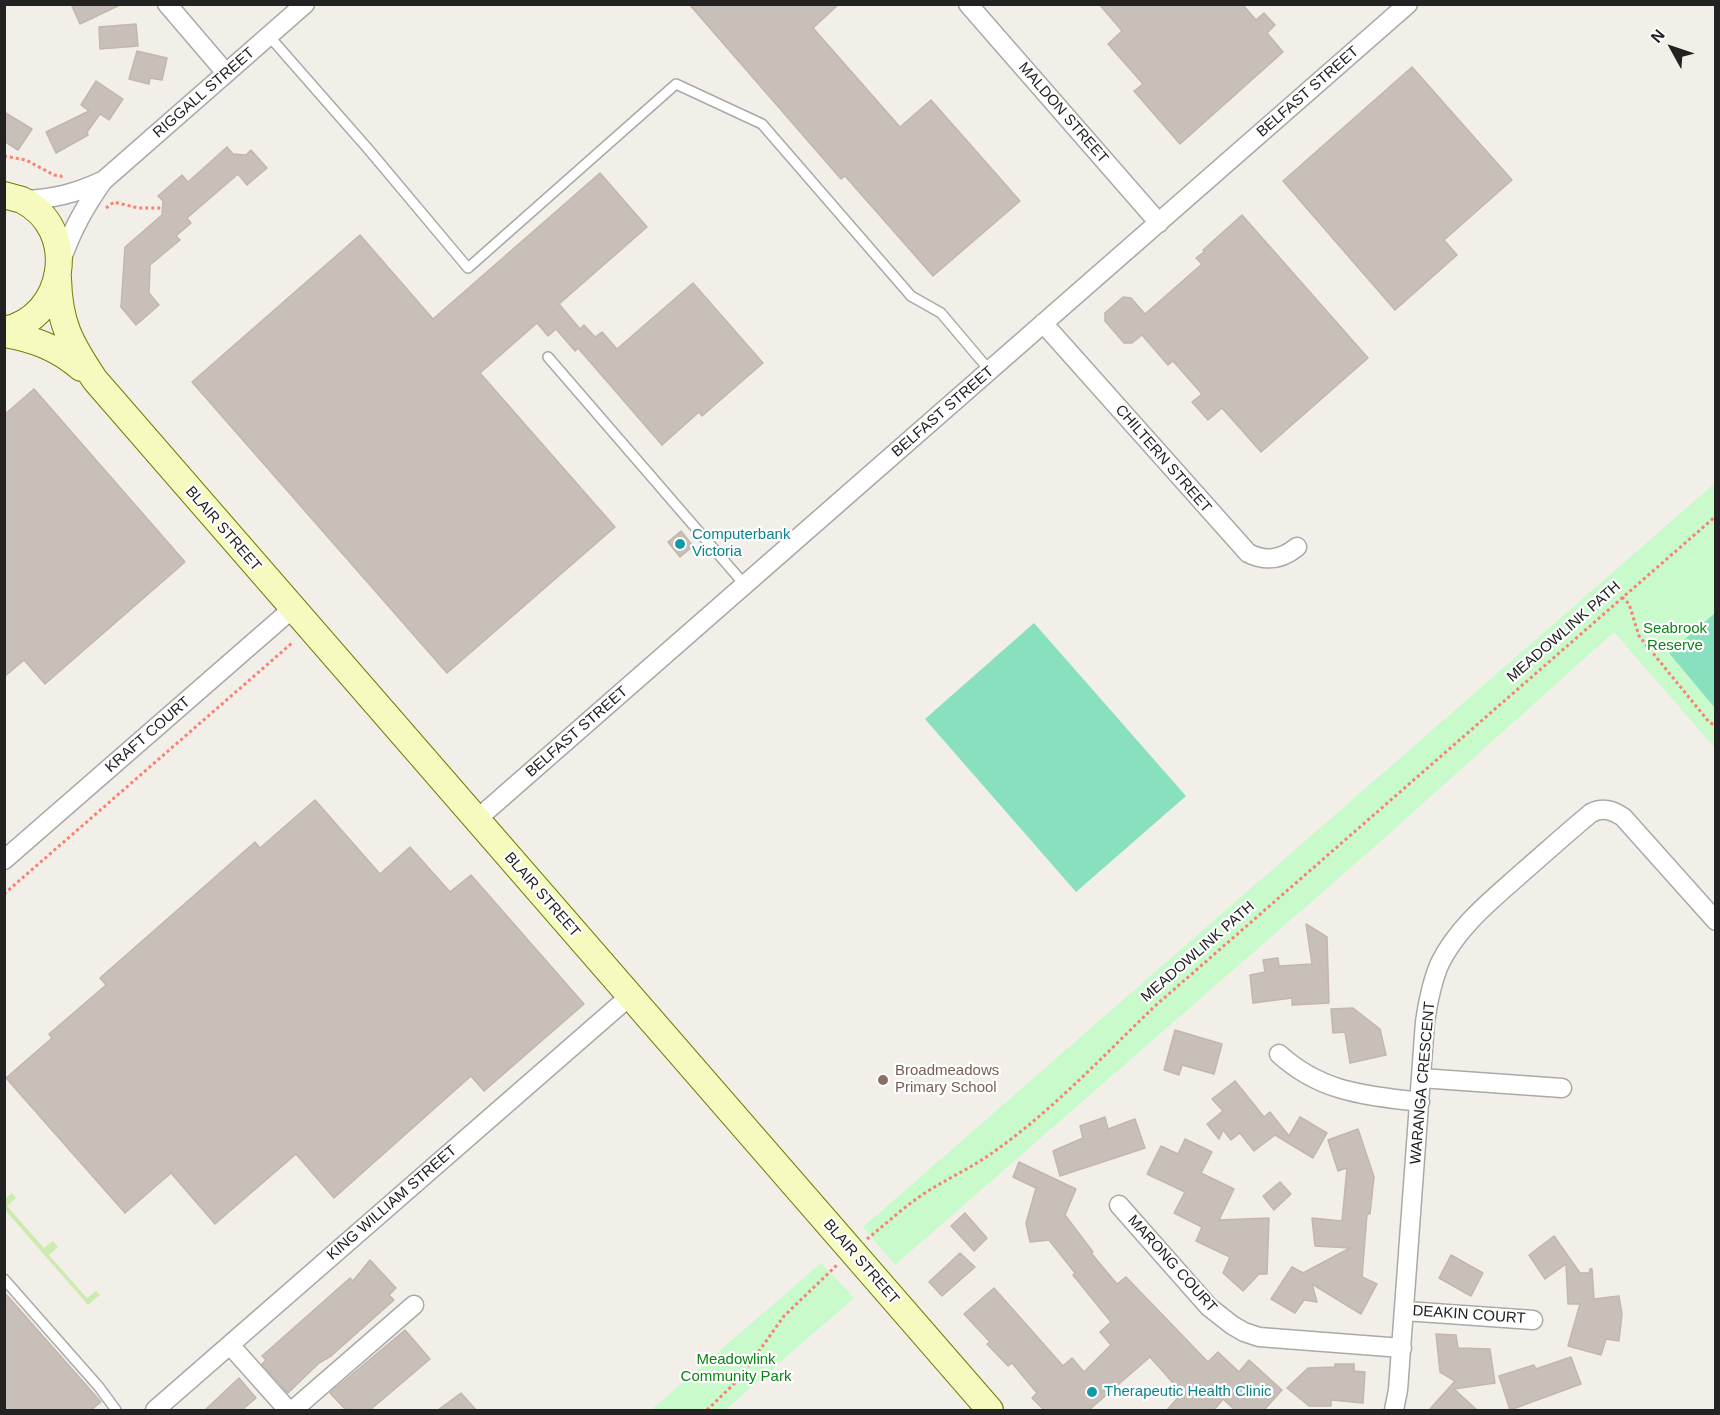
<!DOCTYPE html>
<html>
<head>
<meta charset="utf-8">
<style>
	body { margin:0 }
	#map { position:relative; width:1720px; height:1415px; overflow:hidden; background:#f2efe9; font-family:Arial,sans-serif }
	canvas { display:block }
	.frame { position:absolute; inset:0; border:6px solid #222; pointer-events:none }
	.north { position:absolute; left:1642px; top:18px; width:60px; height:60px; -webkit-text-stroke:4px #fff; paint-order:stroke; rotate:310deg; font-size:16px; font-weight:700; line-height:24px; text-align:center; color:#222 }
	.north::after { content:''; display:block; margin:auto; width:21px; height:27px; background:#222; clip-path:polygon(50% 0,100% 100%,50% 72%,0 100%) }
</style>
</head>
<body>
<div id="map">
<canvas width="1720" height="1415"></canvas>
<div class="frame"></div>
<div class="north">N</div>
</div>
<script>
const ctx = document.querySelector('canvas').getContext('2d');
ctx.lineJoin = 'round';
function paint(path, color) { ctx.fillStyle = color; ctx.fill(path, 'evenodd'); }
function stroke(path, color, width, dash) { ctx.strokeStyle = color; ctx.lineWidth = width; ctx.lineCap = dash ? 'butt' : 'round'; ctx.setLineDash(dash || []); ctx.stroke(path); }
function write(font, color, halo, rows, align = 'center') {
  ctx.font = font + ' Arial,sans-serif'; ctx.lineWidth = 4.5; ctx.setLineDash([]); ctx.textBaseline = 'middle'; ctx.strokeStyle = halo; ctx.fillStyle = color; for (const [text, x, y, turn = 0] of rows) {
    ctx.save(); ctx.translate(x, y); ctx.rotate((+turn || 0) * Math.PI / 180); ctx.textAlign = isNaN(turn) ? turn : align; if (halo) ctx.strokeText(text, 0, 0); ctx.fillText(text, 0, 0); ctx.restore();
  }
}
const grass = new Path2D(`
	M12,1193L16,1198L7,1206L44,1248L53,1241L58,1247L49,1255L87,1298L96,1291L100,1295L88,1305L5,1210V1199Z`);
const park = new Path2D(`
	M1715,483V748L1614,632L1381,841L895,1265L863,1227Z
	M821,1263L854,1298L725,1410H651Z`);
const pitch = new Path2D(`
	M1715,613V708L1669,653Z
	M1034,623L1186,796L1076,892L925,719Z`);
const building = new Path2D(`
	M71,4H122L80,24Z
	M689,4H839L813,28L900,127L931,100L1020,201L933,276L845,176L841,179Z
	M1099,4H1242L1256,20L1264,13L1275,25L1267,33L1283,52L1180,144L1134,91L1143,84L1108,44L1122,31Z
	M136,24L138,46L100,49L99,27Z
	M137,51L167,58L162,80L150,78L149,84L129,79Z
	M1412,67L1512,180L1444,240L1457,255L1395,310L1283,181Z
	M96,81L123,99L109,120L100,114L87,132L88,135L56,153L46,132L89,111L81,105Z
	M4,112L32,129L18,150L4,141Z
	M227,147L233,154L246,155L251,150L267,168L247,185L238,174L187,218L191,223L176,236L180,240L150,265L149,293L159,305L136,325L121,307L125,247L162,215L163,201L158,196L182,175L188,182Z
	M600,173L647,227L559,304L580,329L584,325L595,337L602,332L617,349L693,283L763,363L702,416L699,412L662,445L578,348L575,351L556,329L548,336L537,323L480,373L615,527L447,673L192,382L360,235L433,319Z
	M1242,215L1368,358L1261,452L1222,408L1208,420L1192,402L1202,394L1173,361L1168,365L1142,335L1132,343H1124L1105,321V313L1123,297L1131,298L1145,314L1202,264L1196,258L1205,251L1203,250Z
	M34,389L185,562L45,684L24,660L4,677V415Z
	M681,531L693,546L680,557L668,542Z
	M315,800L380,874L410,847L450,892L471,875L584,1004L484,1091L471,1076L334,1198L296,1154L215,1224L171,1173L125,1213L6,1078L52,1038L49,1034L106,985L100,978L255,842L260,848Z
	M1306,924L1327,937L1329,1003L1292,1005V998L1253,1003L1250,975L1265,972L1263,960L1278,958L1279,966L1312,964Z
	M1353,1008L1380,1029L1386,1055L1350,1063L1345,1032L1333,1033L1331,1009Z
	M1175,1030L1222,1044L1214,1074L1182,1065L1179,1075L1164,1070Z
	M1235,1081L1264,1117L1270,1112L1289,1136L1300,1117L1327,1133L1313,1158L1275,1135L1254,1151L1240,1133L1231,1140L1223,1130L1219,1139L1207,1124L1223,1111L1212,1099Z
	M1105,1117L1108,1129L1135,1119L1145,1148L1060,1176L1053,1151L1083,1138L1080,1126Z
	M1358,1129L1374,1177L1370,1214H1367L1362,1277L1377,1284L1361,1314L1312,1284L1317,1302L1304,1300L1295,1313L1271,1299L1292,1267L1303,1273L1350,1248L1315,1246L1312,1218L1342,1221L1347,1168L1338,1171L1328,1140Z
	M1185,1139L1212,1152L1201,1173L1234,1189L1219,1220L1269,1218L1267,1274H1259L1243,1291L1223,1273L1230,1257L1196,1241L1202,1227L1174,1213L1185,1192L1147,1174L1161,1146L1178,1154Z
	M1019,1162L1076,1189L1065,1215L1093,1252L1091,1253L1117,1284L1126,1277L1208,1362L1218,1352L1239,1372L1249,1360L1282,1390L1264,1410H1235L1223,1399L1214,1410H1167L1182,1393L1150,1357L1089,1410H1044L1032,1398L1037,1393L1012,1363L1008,1366L987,1344L990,1342L964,1314L994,1288L1063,1366L1072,1358L1084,1372L1111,1345L1100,1332L1111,1322L1073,1275L1075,1273L1049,1240L1030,1242L1026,1223L1036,1188L1013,1177Z
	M1280,1182L1291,1194L1274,1210L1263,1196Z
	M965,1213L987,1238L974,1251L951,1226Z
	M1554,1236L1580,1273H1589L1590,1269H1592L1594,1299L1619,1296L1622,1314L1619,1341L1606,1339L1601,1355L1568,1346L1580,1304H1568L1566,1264L1545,1279L1529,1255Z
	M960,1253L975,1267L942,1296L929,1282Z
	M1451,1255L1483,1273L1471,1296L1439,1278Z
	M370,1260L396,1288L389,1295L394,1300L331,1356L319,1363L288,1393L262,1364L266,1360L262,1356L350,1278L353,1281Z
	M4,1292L101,1402L91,1410H4Z
	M405,1330L430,1359L370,1410H346L330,1393Z
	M1436,1334L1456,1335L1458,1348L1490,1349L1495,1383L1454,1389L1477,1410H1429L1455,1381L1440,1372Z
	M1571,1357L1581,1384L1510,1410L1499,1376L1534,1365L1536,1369Z
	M1335,1364H1354V1371L1365,1372L1363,1403L1331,1400V1406H1309L1287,1388L1308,1368L1335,1367Z
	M239,1378L256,1398L242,1410H205Z
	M461,1393L476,1410H438Z`);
const path = new Path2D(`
	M4,156L26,160L54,175L61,176L62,180
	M106,208L114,202L138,208H163
	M1622,597L1629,604L1639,636L1709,722L1716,726
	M4,894L292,643
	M867,1239C887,1223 906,1205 928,1191C952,1176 977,1165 999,1148C1056,1107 1105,1054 1155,1006L1716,516
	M707,1410L739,1379L784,1316L837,1265`);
const lane = new Path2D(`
	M269,36L369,150L468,268L676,84L762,124L911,296L941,313L990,371
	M548,357L745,585
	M4,1279L99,1387L116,1410`);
const street = new Path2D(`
	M167,4L226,73
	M968,4L1159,223
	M22,200C53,199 74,194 102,181
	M61,261C72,230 84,208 103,181L305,4
	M1043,323L1248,553C1266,562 1281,560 1297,547
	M476,820L1408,4
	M4,860L292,609
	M1279,1054C1322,1093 1365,1095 1420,1102
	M1421,1078L1562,1088
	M1119,1205L1209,1307L1232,1325L1244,1332L1259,1337L1402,1348
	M1405,1311L1533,1320
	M230,1345L288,1410
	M155,1410L630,996
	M293,1410L414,1305
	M1394,1410L1398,1390L1425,1022C1428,1002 1432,981 1440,963C1459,925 1493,899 1524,871C1546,852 1568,832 1591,813C1603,807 1612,810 1623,817L1716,921`);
const secondary = new Path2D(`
	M4,195C10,197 17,198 22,200C80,229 66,318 4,330
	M58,278C59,323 70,343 95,380L990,1410
	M4,334C34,339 58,348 81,368`);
const markers = [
	[680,544,6,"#0f9aa8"],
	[883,1080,6,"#8d6e63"],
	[1092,1392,6,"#0f9aa8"]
];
const streetNames = [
	["BELFAST STREET",1308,92,-41],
	["RIGGALL STREET",204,93,-41],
	["MALDON STREET",1063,113,49],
	["BELFAST STREET",943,412,-41],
	["CHILTERN STREET",1163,459,49],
	["BLAIR STREET",223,529,49],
	["MEADOWLINK PATH",1564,632,-41],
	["BELFAST STREET",577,732,-41],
	["KRAFT COURT",148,735,-41],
	["BLAIR STREET",542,895,49],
	["MEADOWLINK PATH",1198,952,-41],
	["WARANGA CRESCENT",1423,1083,-85],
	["KING WILLIAM STREET",392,1203,-41],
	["BLAIR STREET",861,1262,49],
	["MARONG COURT",1172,1264,48],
	["DEAKIN COURT",1469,1315,4]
];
const cultureNames = [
	["Computerbank",692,535],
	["Victoria",692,552],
	["Therapeutic Health Clinic",1104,1392]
];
const parkNames = [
	["Seabrook",1675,629],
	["Reserve",1675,646],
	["Meadowlink",736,1360],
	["Community Park",736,1377]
];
const educationNames = [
	["Broadmeadows",895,1071],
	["Primary School",895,1088]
];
paint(grass, '#cdebb0');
paint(park, '#c8facc');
paint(pitch, '#88e0be');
paint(building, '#c7bfb8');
stroke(building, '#c4b6ab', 1.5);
stroke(lane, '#a9a9a9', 12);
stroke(street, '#a9a9a9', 21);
stroke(secondary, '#707d05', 28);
stroke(path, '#fa8072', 3, [3, 3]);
stroke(lane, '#fff', 9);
stroke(street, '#fff', 18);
stroke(secondary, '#f7fabf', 26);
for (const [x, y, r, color] of markers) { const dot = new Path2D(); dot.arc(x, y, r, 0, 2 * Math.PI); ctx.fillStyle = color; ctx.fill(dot); stroke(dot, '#fff', 2); }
write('15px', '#222', '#fff', streetNames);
write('15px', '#0d838f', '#fff', cultureNames, 'left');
write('15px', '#0c8416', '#fff', parkNames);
write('15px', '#785e54', '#fff', educationNames, 'left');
</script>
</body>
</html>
